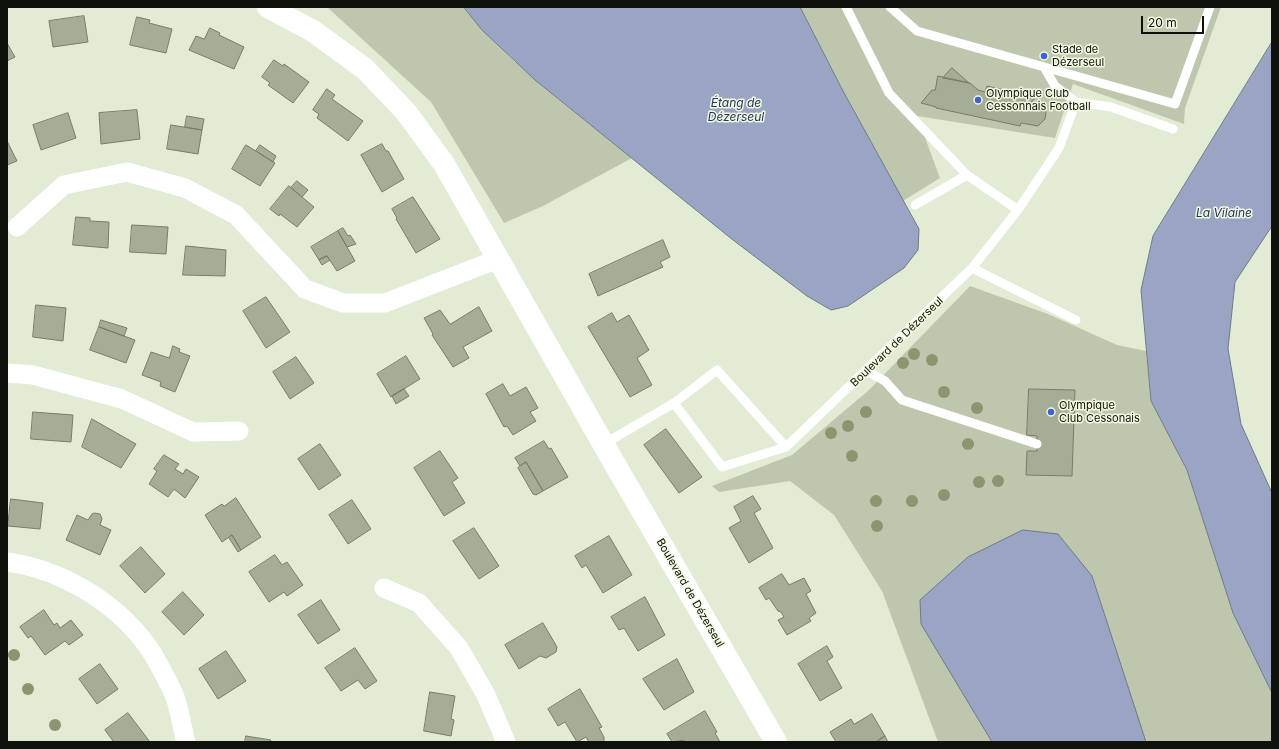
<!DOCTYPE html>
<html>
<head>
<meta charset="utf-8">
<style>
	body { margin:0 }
	#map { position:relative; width:1279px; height:749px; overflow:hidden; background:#e2ecd4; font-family:Inter,sans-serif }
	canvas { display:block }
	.frame { position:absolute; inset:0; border:8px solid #0f120a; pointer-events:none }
	.scale { position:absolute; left:1141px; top:16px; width:63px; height:18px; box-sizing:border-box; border:2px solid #0f120a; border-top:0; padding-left:5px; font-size:12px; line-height:14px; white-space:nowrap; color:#0f120a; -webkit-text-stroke:3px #f0f9e1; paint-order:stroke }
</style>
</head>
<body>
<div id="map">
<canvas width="1279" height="749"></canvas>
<div class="frame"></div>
<div class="scale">20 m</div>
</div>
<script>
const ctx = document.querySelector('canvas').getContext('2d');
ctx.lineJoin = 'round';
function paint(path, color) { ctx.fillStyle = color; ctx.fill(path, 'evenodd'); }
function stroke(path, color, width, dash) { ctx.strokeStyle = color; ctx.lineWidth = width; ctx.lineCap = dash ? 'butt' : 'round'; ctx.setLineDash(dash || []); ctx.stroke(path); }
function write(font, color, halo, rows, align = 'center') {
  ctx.font = font + ' Inter,sans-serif'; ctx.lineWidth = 3; ctx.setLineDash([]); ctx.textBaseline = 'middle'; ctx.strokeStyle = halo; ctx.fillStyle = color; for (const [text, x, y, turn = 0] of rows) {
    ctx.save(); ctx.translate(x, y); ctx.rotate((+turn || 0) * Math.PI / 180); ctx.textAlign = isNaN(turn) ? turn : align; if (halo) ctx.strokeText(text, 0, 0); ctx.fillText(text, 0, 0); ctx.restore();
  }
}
const green = new Path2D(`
	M327,7H464C510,66 574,111 632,158L543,206L504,223L431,102Z
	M800,7H1221L1185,108L1184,124L1073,84L1055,138L917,116L940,178L903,201L843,91Z
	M970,286L1048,314L1117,345L1146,351L1151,401L1187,470L1233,613L1272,693V742H938L882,591L834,515L790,481L719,492L712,486L792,455L869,390Z`);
const water = new Path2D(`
	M464,7H800L843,91L919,229L918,250L904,268L848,306L831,310L807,296L733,240L535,80L482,30Z
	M1272,42V226L1235,282L1228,349L1241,424L1272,493V693L1233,613L1187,470L1151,401L1141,290L1153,236Z
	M1023,530L1058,534L1092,576L1146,742H992L921,624L920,600L968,557Z`);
const building = new Path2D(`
	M84,16L88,42L53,47L49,21Z
	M137,17L150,20L149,23L172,29L166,53L130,45Z
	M210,28L220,33L219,35L244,47L234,69L189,50L196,36L204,39Z
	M7,43L15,57L7,61Z
	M274,60L283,66L284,64L309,82L293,103L268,85L270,83L262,77Z
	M952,68L969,83L943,78Z
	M938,76L970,83L978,90L985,92L987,86L1036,97L1029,105L1043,108L1046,113L1045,119L1038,126L1021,123L1020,126L936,108V107L921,103L932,90H935Z
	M327,89L335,95L332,99L363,121L348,141L317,118L319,114L313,110Z
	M137,110L140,139L101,144L99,113Z
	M68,113L76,138L41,150L33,125Z
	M187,116L204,119L202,130L185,127Z
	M171,125L202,130L198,154L167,149Z
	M7,141L17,161L7,165Z
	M382,144L386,151H388L404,179L382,192L361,155Z
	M246,145L275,163L260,186L232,169Z
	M260,145L276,156L273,162L256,151Z
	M297,181L308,190L302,197L291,188Z
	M289,186L314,207L297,227L280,214L279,216L270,209Z
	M413,197L440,239L416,253L396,219L397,218L392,209Z
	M76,217L90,218V221L109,222L108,248L73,245Z
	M132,225L168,227L166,254L130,252Z
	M343,228L348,236L350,235L356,244L347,247L338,231Z
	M338,231L355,261L337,271L327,256L319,260L311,247Z
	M663,240L670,257L660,262L663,267L598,296L589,274Z
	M186,246L226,250L225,276L183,275Z
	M327,256L330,260L322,265L319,260Z
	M266,297L290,332L266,348L243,311Z
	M36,305L66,308L63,341L33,337Z
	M479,307L492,331L463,347L469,358L453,367L432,335L433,334L424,318L440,310L450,324Z
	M612,313L617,322L629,315L649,350L637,358L652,385L630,397L588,327Z
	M101,320L127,328L124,336L99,327Z
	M99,327L135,340L126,363L90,350Z
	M173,346L180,349L179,352L190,356L175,392L160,386L161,382L142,375L151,352L169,358Z
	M406,356L420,379L391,397L377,374Z
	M296,357L314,383L290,399L273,372Z
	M503,384L510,396L526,387L538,408L530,412L536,421L513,435L507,426L504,427L486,394Z
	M404,389L409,396L396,404L392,396Z
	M1029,389L1075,390L1072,476L1026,475L1027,451H1037V436L1027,435Z
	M33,412L73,415L71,442L31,439Z
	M92,419L136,444L121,468L82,447Z
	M666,429L702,477L679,493L644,445Z
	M544,441L549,449L551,448L568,477L543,491L526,462L520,466L515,458Z
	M320,444L341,475L319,490L298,459Z
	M440,451L458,478L452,482L465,503L444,516L414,468Z
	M164,455L179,464L175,469L183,474L186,469L199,477L185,498L174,489L168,497L149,484L157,471L154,469Z
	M526,462L543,491L536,495L533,494L518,468Z
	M753,496L761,509L754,513L773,548L749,563L729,528L741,521L734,507Z
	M236,498L261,537L241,550L232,535L222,542L205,515L222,504L224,506Z
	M11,499L43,503L40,529L8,526Z
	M352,500L371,529L348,544L329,515Z
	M95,513L100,514L102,519L100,525L111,530L100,555L66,540L77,515L88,520L92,514Z
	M474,528L499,566L479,579L453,541Z
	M232,535L241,550L238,552L229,538Z
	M609,536L632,575L603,593L586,565L582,568L575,556Z
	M141,547L165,574L145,593L120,566Z
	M275,555L282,565L287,562L303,585L287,596L284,592L269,602L249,572Z
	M782,574L789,585L804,578L811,591L806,594L816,613L809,618L811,621L787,635L778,620L784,617L781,612L778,611L769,598L766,600L759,588Z
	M183,592L204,615L184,635L162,612Z
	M645,597L665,635L638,651L624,628L619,630L611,617Z
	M321,600L340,630L318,644L298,615Z
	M44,610L54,625L57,623L60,628L71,620L83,635L69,645L65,641L45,655L31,636L28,638L20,627Z
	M543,623L557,647L556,652L546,658L540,656L519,669L505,645Z
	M827,646L833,657L827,661L842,688L820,701L798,664Z
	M355,648L377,681L365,689L358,680L341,691L325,668Z
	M226,651L246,681L218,699L199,669Z
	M677,659L694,692L664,710L643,679Z
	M100,664L118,689L97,704L79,679Z
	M580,689L602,727L599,728L604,737V742H589L586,737L577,742L565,722L558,726L548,709Z
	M430,692L455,696L451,719L454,720L451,736L424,731Z
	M705,711L717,732L715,733L720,742H685L684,740L672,742L667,734Z
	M128,713L150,742H111L113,741L105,730Z
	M872,714L885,736L876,742H836L830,732L851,719L854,724Z
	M246,736L271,740L270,742H245Z
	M885,736L888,742H876Z`);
const lane = new Path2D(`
	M846,7L889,93L967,175L1018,210
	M890,7L917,31L1175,104L1210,7
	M1044,67L1055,86L1076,102L1111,107L1173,129
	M915,205L967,175
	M972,268L1076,320
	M867,371L885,381L902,400L1037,444
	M604,444L674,403L717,370L786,447L722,467L674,403
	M786,447L972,268L1018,210L1059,148L1076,102`);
const street = new Path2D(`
	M17,227L64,185L127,172L185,188L236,215L305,289L343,303H385L498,259
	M7,373L33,375L122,399L193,432L239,431
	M7,562C60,569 114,601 146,644C154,654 170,685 175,697C180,711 182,728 186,742
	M384,588L419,603L459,648L486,695L506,742`);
const secondary = new Path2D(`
	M268,7L313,31L365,69L406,112L444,164L613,461L776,742`);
const trees = [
	[914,354],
	[932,360],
	[903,363],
	[944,392],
	[977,408],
	[866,412],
	[848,426],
	[831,433],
	[968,444],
	[852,456],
	[998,481],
	[979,482],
	[944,495],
	[876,501],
	[912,501],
	[877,526],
	[14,655],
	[28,689],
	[55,725]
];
const markers = [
	[1044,56,4,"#4260d2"],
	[978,100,4,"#4260d2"],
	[1051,412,4,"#4260d2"]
];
const poiNames = [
	["Stade de",1052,50],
	["Dézerseul",1052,63],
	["Olympique Club",986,94],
	["Cessonnais Football",986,107],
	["Olympique",1059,406],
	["Club Cessonais",1059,419]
];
const streetNames = [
	["Boulevard de Dézerseul",897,342,-44],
	["Boulevard de Dézerseul",690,593,60]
];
const waterNames = [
	["Étang de",736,103],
	["Dézerseul",736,117],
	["La Vilaine",1224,213]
];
paint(green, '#bec7ae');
paint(water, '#99a5c3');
stroke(water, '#70798c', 1);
paint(building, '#a5ad97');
stroke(building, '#767e69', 1);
stroke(lane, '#fff', 9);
stroke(street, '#fff', 19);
stroke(secondary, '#fff', 22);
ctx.fillStyle = '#899670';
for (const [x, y] of trees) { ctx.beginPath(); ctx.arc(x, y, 6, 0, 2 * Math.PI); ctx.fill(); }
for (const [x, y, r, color] of markers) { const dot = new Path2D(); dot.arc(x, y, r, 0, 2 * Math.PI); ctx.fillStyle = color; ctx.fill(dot); stroke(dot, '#f0f9e1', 1.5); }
write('11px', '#0f120a', '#f0f9e1', poiNames, 'left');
write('11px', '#0f120a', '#f0f9e1', streetNames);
write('italic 12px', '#26335d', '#f0f9e1', waterNames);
</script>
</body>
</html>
